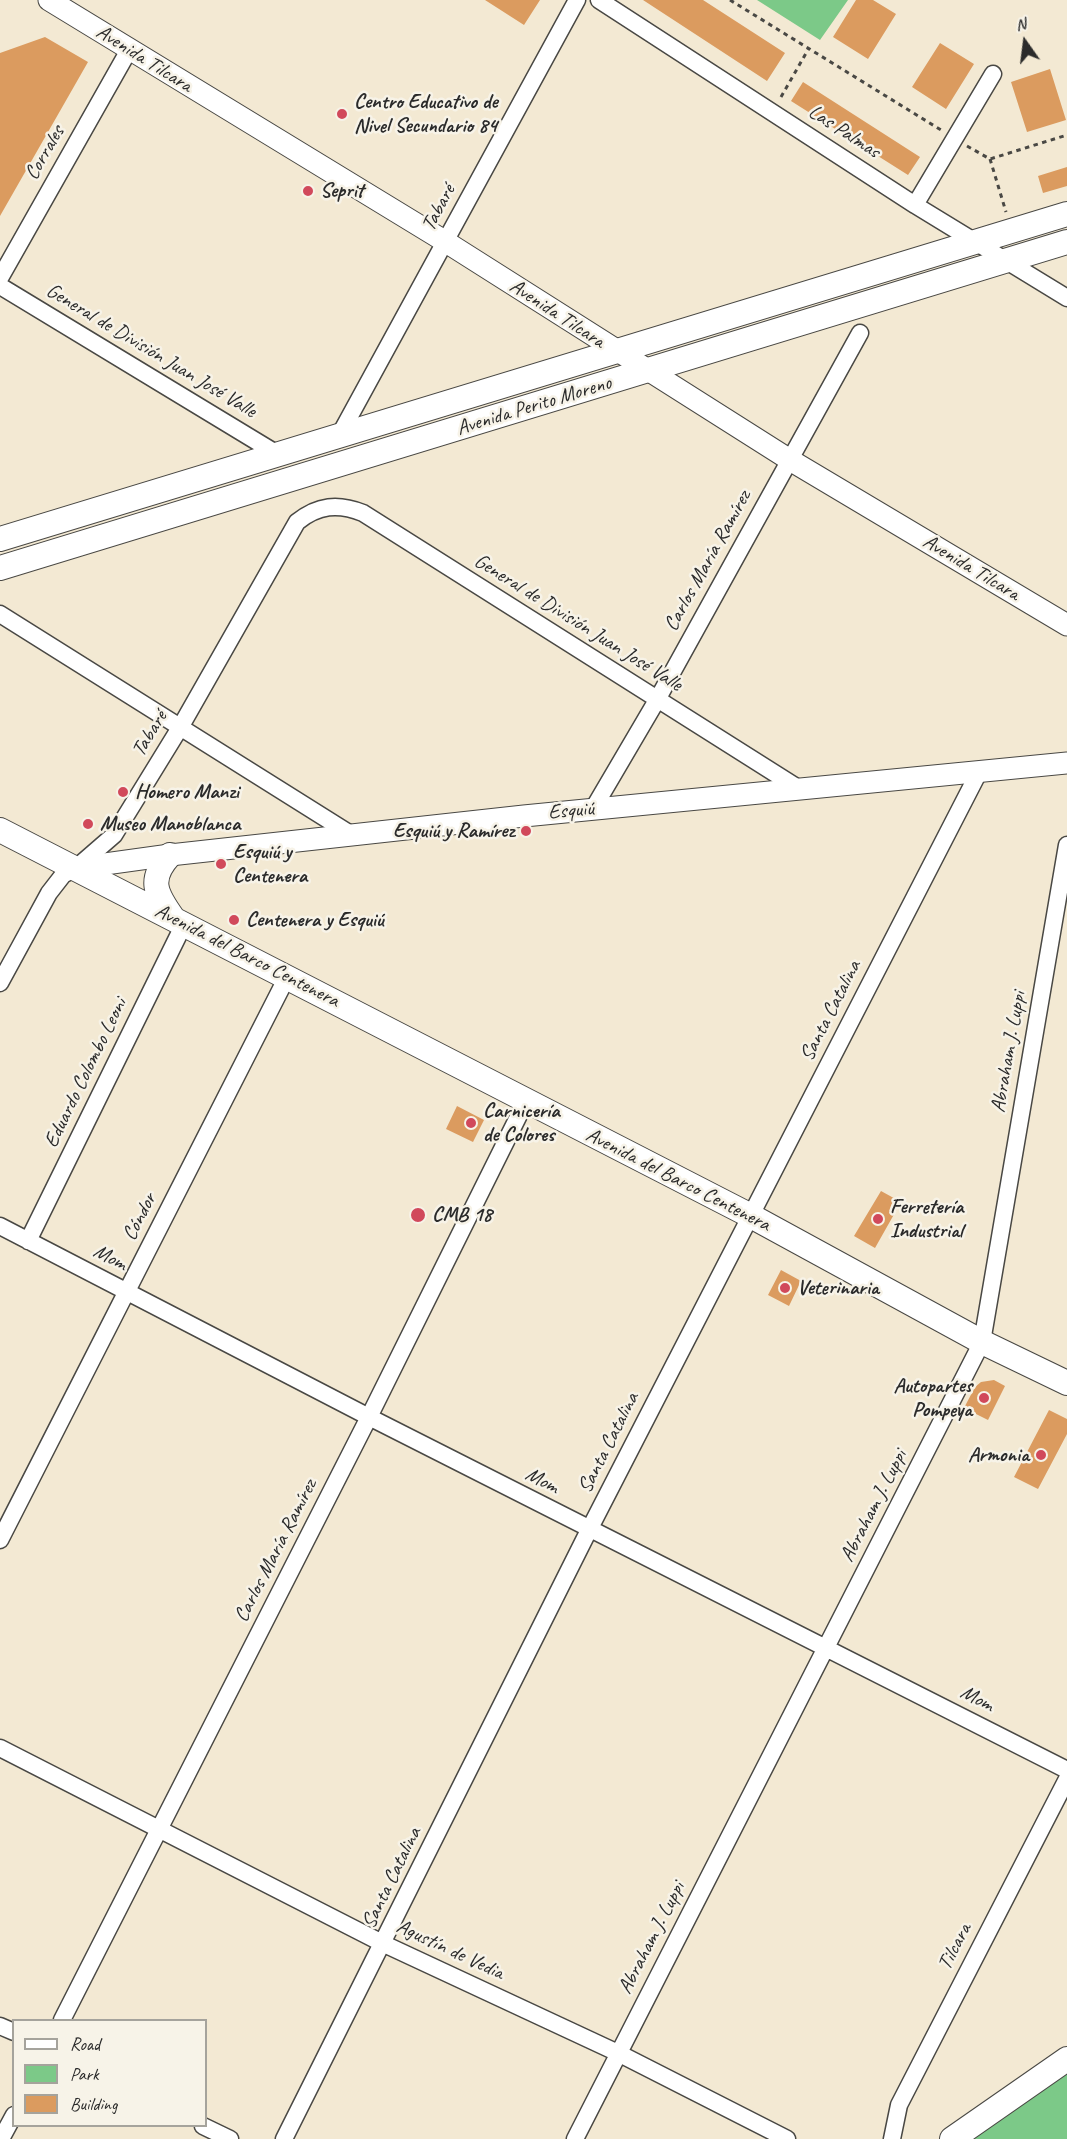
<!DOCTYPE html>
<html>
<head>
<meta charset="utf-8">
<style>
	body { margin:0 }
	#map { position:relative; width:1067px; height:2139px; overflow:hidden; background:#f3e9d3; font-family:Caveat,sans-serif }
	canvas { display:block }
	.legend { position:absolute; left:12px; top:2019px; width:195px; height:108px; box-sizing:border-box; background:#f7f3e8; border:2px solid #a5a39c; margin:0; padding:8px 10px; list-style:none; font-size:18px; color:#2b2b2b }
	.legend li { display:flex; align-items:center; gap:12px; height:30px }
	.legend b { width:30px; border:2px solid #a5a39c }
	.north { position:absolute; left:995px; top:12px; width:60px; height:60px; -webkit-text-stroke:4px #f7f3e8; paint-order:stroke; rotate:346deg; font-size:16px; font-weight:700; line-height:24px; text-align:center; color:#2b2b2b }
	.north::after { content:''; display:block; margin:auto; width:21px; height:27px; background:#2b2b2b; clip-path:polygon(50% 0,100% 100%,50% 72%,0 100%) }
</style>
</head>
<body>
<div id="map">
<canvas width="1067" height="2139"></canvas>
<ul class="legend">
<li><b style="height:8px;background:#fff"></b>Road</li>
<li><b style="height:16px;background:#7cc988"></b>Park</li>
<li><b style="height:16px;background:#db9b5f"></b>Building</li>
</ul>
<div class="north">N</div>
</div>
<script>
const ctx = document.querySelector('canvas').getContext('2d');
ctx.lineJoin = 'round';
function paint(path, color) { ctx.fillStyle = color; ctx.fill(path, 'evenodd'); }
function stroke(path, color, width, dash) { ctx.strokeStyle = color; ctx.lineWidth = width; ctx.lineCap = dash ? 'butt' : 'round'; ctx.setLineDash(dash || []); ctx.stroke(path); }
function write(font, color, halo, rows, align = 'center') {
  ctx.font = font + ' Caveat,sans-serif'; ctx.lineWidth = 5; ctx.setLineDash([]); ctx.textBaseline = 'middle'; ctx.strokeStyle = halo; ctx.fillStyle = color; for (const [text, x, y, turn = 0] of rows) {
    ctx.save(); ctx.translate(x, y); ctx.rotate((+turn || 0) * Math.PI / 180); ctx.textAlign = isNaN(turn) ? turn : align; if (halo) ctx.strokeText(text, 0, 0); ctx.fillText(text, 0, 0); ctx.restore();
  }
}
const green = new Path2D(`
	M757,0H848L820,40Z
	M1067,2073V2139H970Z`);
const building = new Path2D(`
	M485,0H540L524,25Z
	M643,0H703L785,53L767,81Z
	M856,0H873L896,14L868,59L833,37Z
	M45,37L88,62L0,216V53Z
	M940,43L974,64L946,109L912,87Z
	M1050,69L1066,120L1027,132L1011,82Z
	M803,82L920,157L908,175L791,101Z
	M1067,167V186L1043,193L1038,176Z
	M457,1106L484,1120L473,1142L446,1129Z
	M881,1191L901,1202L875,1248L854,1236Z
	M781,1270L801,1281L789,1306L768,1295Z
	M994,1380L1005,1386L988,1420L964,1408L975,1387L981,1382Z
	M1049,1410L1067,1419V1434L1038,1489L1014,1477Z`);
const path = new Path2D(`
	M730,0L941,130
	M781,97L809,48
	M967,146L990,159L1067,135
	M990,159L1006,212`);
const minor = new Path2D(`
	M599,0L915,205L1067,298
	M915,205L993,74
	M0,278L129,50
	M0,286L279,455
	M339,436L577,0
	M0,614L352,835
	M593,809L657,700L860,333
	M0,983L49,893L63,875L76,868L114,835L181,726L297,522C318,505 338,503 363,513L798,788
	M0,1226L369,1417L1067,1770
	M28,1241L184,924
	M0,1540L287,977
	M0,1748L384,1944L618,2053L787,2139
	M62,2020L369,1417L526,1101
	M0,2026L14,2032
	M203,2126L230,2139
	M1,2139L14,2115
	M284,2139L589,1530L980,770
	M575,2139L982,1342L1067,845
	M892,2139L899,2105L1067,1779`);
const tertiary = new Path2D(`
	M49,0L446,242L790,460L1067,625
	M76,868L170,855L524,816L1067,763`);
const secondary = new Path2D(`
	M0,539L1067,214
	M0,568L1067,242
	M0,830L751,1216L982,1342L1067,1383
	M170,855C148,879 155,893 173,918
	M952,2139L1067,2059`);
const markers = [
	[342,114,6,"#d1495b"],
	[308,191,6,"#d1495b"],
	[123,792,6,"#d1495b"],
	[88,824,6,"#d1495b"],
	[526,831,6,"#d1495b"],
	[221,864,6,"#d1495b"],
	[234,920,6,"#d1495b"],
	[471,1123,6,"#d1495b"],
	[418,1215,8,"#d1495b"],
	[878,1219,6,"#d1495b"],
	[785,1288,6,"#d1495b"],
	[984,1398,6,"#d1495b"],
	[1041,1455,6,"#d1495b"]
];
const streetNames = [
	["Avenida Tilcara",144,59,32],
	["Las Palmas",844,132,33],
	["Corrales",45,153,-60],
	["Tabaré",439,208,-62],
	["Avenida Tilcara",557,314,33],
	["General de División Juan José Valle",151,351,31],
	["Avenida Perito Moreno",534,406,-17],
	["Carlos María Ramírez",708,561,-61],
	["Avenida Tilcara",971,568,31],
	["General de División Juan José Valle",578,623,32],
	["Tabaré",150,734,-59],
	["Esquiú",571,811,-5],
	["Avenida del Barco Centenera",247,956,27],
	["Santa Catalina",831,1011,-63],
	["Abraham J. Luppi",1009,1052,-80],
	["Eduardo Colombo Leoni",86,1073,-64],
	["Avenida del Barco Centenera",678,1180,27],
	["Cóndor",140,1217,-63],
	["Mom",110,1258,27],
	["Santa Catalina",609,1443,-63],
	["Mom",542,1481,27],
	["Abraham J. Luppi",874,1506,-63],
	["Carlos María Ramírez",276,1551,-63],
	["Mom",977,1699,27],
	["Santa Catalina",392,1878,-64],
	["Abraham J. Luppi",652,1938,-63],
	["Tilcara",955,1947,-63],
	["Agustín de Vedia",450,1950,25]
];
const poiNames = [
	["Centro Educativo de",354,102],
	["Nivel Secundario 84",354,126],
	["Seprit",320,191],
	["Homero Manzi",135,792],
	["Museo Manoblanca",100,824],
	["Esquiú y Ramírez",514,831,"right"],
	["Esquiú y",233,852],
	["Centenera",233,876],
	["Centenera y Esquiú",246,920],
	["Carnicería",483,1111],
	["de Colores",483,1135],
	["Ferretería",890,1207],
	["Industrial",890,1231],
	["CMB 18",432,1215],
	["Veterinaria",797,1288],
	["Autopartes",972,1386,"right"],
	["Pompeya",972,1410,"right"],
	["Armonia",1029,1455,"right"]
];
paint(green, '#7cc988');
paint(building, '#db9b5f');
stroke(minor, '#494844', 19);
stroke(tertiary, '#494844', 23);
stroke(secondary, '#494844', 26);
stroke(path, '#494844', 3, [4.5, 4.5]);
stroke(minor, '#fff', 16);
stroke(tertiary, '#fff', 21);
stroke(secondary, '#fff', 24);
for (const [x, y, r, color] of markers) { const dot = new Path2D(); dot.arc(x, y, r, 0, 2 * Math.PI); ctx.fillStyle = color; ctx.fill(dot); stroke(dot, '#f7f3e8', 2); }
write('21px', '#2b2b2b', '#f7f3e8', streetNames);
write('bold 21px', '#2b2b2b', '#f7f3e8', poiNames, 'left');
</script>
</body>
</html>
